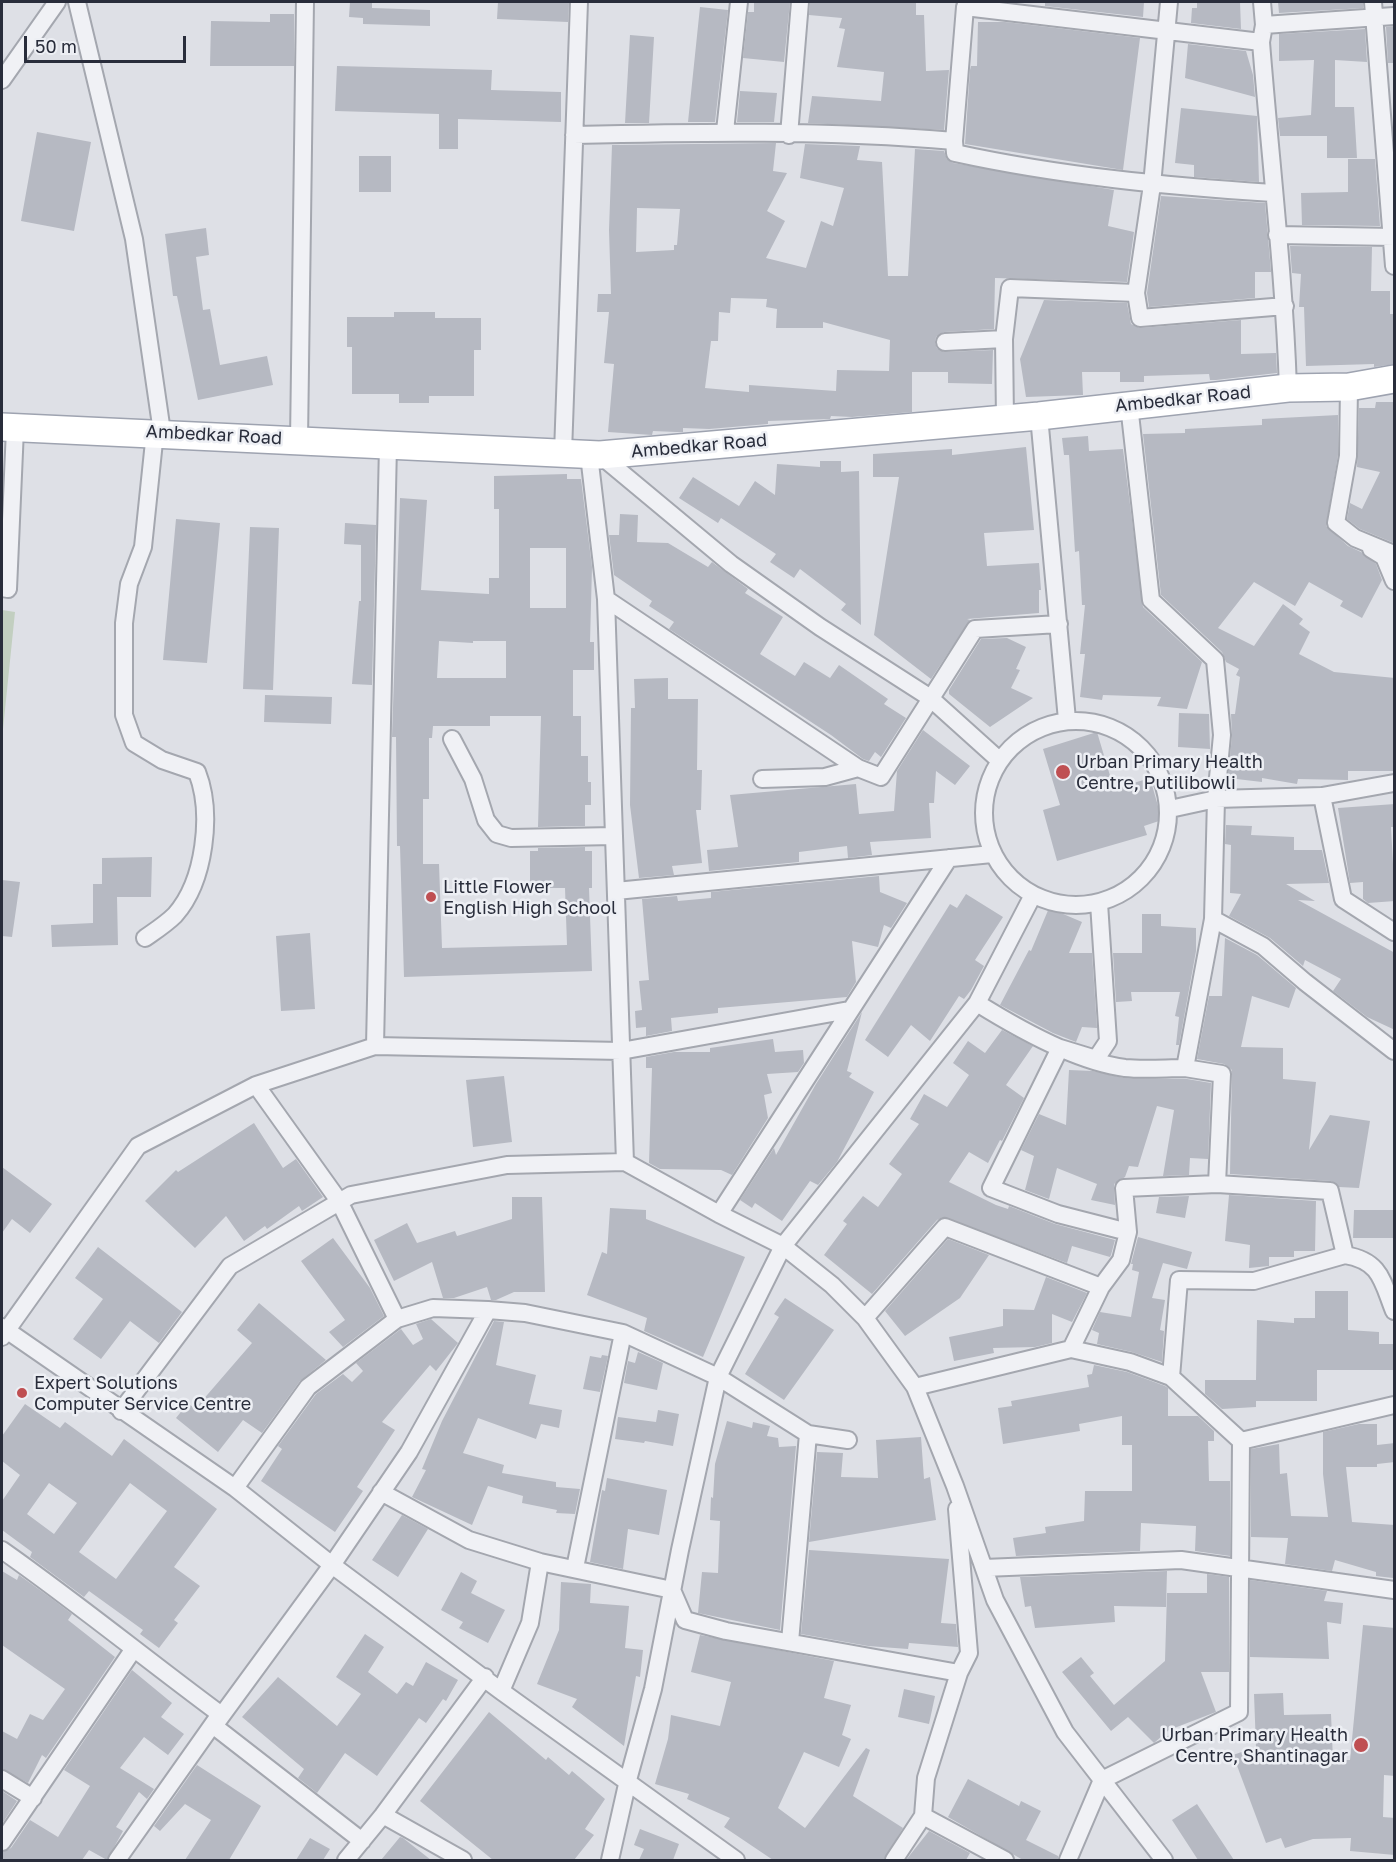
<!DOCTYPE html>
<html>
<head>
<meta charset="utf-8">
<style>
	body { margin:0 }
	#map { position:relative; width:1396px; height:1862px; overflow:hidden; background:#dee0e6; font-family:"Golos Text",sans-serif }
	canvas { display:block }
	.frame { position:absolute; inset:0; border:3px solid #292d3b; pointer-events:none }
	.scale { position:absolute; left:24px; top:36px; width:162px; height:27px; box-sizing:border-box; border:3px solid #292d3b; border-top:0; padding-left:8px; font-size:18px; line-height:21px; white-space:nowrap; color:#292d3b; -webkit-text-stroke:4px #edeff4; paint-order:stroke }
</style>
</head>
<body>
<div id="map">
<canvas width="1396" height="1862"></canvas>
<div class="frame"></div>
<div class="scale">50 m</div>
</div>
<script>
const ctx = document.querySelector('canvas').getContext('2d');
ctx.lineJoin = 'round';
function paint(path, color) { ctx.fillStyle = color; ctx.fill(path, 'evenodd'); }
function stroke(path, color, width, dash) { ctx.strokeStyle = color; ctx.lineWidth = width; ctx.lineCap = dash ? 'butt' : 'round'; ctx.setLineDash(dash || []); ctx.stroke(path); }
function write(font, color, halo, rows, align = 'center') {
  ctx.font = font + ' "Golos Text",sans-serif'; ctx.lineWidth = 5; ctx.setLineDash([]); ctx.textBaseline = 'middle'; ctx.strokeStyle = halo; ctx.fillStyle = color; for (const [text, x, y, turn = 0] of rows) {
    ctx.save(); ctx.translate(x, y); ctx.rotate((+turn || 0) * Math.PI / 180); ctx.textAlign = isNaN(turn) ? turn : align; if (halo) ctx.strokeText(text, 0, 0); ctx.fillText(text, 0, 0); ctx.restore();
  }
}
const green = new Path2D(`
	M2,610L15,612L2,739Z`);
const building = new Path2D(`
	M350,2H372V8L430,10V26L363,24V18L349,17Z
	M498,2H569L568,22L497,19Z
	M754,2H790L784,62L743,58L748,12H754Z
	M810,2H916V15H924L926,71L949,70L944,130L808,123L812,96L881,101L884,72L837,67L845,29L839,28L842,18L809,15Z
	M1045,2H1144L1143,17L1045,6Z
	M1197,2H1240L1241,29L1191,23L1192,8H1197Z
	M1278,2H1363V8L1279,13Z
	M700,7L728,10L715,122H688Z
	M270,14H294V66H210L211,21L270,22Z
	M978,22H1005L1140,38L1123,170L965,144L970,70L971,66H977Z
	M1395,26V63H1388L1386,27Z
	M1365,29L1367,62L1335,60V107H1354L1357,158H1327V136H1280L1278,118L1311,115L1314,60L1279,61V34Z
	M630,35L654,37L649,123H625Z
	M1188,44L1246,51L1253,75L1255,97L1185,78Z
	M337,66L492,70L491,90L561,92V122L458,119V149H439V114L335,111Z
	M740,91L777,93L774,122H737Z
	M1181,108L1257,116L1259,182L1194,177V165L1175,163Z
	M37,132L91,142L74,231L21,221Z
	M776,143L773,171L787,173L767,211L785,221L766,258L806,268L821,221L833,226L844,188L800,178L805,144L860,146L857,160L882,162L888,276H908L915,149L944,151L947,159L953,163L1114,190L1108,226L1134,232L1127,282L995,278L994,329L944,332L936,337L935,342L937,348L945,352L993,350L992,384L948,383V372H912V412L852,417L831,416L830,419L768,421V424L709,429L683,428V432H676L653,431L652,435L608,432L614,364L604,363L609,312H597L598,294H611L609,230L612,145ZM637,208L680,209L677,245H674V250L636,252ZM731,298L767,299L766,307L777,309L776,328H823V322L890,340L889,371L837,370L836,391L749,385V392L705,388L711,341H718L719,312L730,313Z
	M359,156H391V192H359Z
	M1348,159H1375L1380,226L1302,225L1301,193L1348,192Z
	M1161,196L1265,203L1271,272H1255V298L1149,307L1147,293Z
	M206,228L209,255L196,257L203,310L210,309L220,365L267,356L273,385L198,400L177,296H173L165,234Z
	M1290,246L1372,247L1371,291H1390V314H1395V364L1374,367V364L1306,366L1304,307H1299L1301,274L1292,273Z
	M1044,300L1127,303L1131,324L1140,328L1241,320V354L1276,353L1277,373L1216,380H1210L1209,374L1144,376V382H1120V372H1082L1083,395L1026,397L1020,359Z
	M394,312H435V318H481V350H474V396H429V403H399V394H352V347H347V317H394Z
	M1376,402H1395L1394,543L1360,529L1347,519L1350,503L1362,509L1380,472L1357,467L1359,408H1375Z
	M1338,415V455L1326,526L1348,546L1361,552L1376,564L1382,580L1362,618L1340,606L1343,601L1309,582L1295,606L1254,582L1218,628L1254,646L1283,604L1303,619L1299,624L1310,632L1299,654L1334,672L1395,678V771H1348V780L1298,779L1297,784L1262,778V782L1228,778L1232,736L1231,714H1235L1240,677L1236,675L1239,669L1226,662L1222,652L1161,595L1143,434L1185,433V429L1262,425V419Z
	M1088,436L1089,451L1123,449L1143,607L1202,662L1187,709L1157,706L1161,697L1103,695L1102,700L1080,697L1085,654H1080L1085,605H1082L1079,551L1075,552L1069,455H1064L1062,438Z
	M1026,447L1034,530L984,533L987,566L1039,563L1041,590H1039V613L967,619L970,620L931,679L874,635L899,477H873V454L952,449V455Z
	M820,461H841V472L859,471L861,625L841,610L846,604L800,569L794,578L770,562L776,554L721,518L718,523L679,498L693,477L739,506L755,481L775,495L777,464L820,467Z
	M567,474V479H581L592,567L590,642H594V670H573V716H581V756H588V782H591V805H585V826L538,827L541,716H490V726H433L432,738H429V799H423V864H439L442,948L567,945L565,888H530V851H538V848L585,847V851H592V888H589L592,971L404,977L400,846H397L396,737H392L400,498L427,500L421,590L489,594V578H499V509H494V476ZM530,548H566V608H530ZM439,641L473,643V641H506V678H437Z
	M620,514L638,515L637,542L668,543L708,567L712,562L748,589L745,593L783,617L760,654L795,676L804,662L830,678L839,665L888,699L884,704L906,718L881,757L875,752L869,761L863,759L831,735L669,629L674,622L649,606L652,601L614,575L609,535H619Z
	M176,519L220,523L207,663L163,660Z
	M345,523L376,525L372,685L352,684L359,601H361V545L344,544Z
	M250,527L279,528L273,690L243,689Z
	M1007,638L1026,647L1016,669L1020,670L1011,688L1033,698L990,727L949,694V690L981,639Z
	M668,678V699H698L697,770H702L701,810H696L702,863L672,866L674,875L639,878L630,805L631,708H635L634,679Z
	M265,695L332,697L331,724L264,722Z
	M1179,713L1209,714L1210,749L1178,747Z
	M923,730L970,766L955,785L936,771L934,803H929L931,838L870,842L872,855L848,858L847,846L799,852V862L709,871L707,850L738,847L730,795L856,784L859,814L894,811L897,771Z
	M1097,732L1114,789L1150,778L1162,820L1144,826L1147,835L1057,861L1043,810L1060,805L1043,749Z
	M1395,804V827H1391L1395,901L1368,903L1363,899V882L1350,883L1338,808Z
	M1226,825L1252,826L1251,835L1294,837V850H1322L1329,883L1286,884L1315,901L1298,900L1395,953V1030L1367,1017L1333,991L1341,979L1305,960L1303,966L1270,938L1229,916L1241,894L1230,893L1231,845L1225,844Z
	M152,857L151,897H117L118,945L52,947L51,925L93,923V884H102V858Z
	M879,876L880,892L907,903L891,928L884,925L878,947L852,941L856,982L847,997L718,1008V1013L671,1018L672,1031L646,1036V1027L636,1028L635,1011L642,1010L639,981L649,980L642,899L677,896L678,901L711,898V892Z
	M2,880L20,882L12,937L2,936Z
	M966,894L1003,917L975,960L984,966L971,990L964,999L959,996L930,1041L911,1025L888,1057L865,1040L950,904L957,908Z
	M1049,908L1082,922L1069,953H1092L1097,1028L1082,1027L1076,1042L1053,1033L1000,1005L1029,950L1031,951Z
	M1142,914H1161V926L1196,928V951L1179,1045H1176L1179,1017L1175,1016L1180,992H1131L1132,1001L1116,1002L1113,953H1142Z
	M310,933L315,1009L281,1011L276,936Z
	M1225,938L1257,955L1296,988L1289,1008L1252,996L1241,1047L1283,1048V1079L1316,1082L1309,1150L1330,1115L1370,1121L1359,1188L1339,1187L1331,1181L1230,1174L1232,1070L1224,1064L1197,1059L1209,996H1222Z
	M862,1012L847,1071L852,1073L849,1077L874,1092L837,1162L818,1185L810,1181L782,1221L755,1203L752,1208L740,1200L774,1148L776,1155L816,1084Z
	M1002,1030L1033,1046L1006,1085L1024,1098L1002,1141L1000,1140L988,1163L969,1152L949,1182L996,1205L1008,1209L1009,1206L1055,1224L1115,1240L1111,1255L1110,1257L1072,1246L1067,1263L943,1217L937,1220L872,1294L824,1255L847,1224L843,1221L863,1196L878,1207L902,1174L889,1164L919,1124L910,1119L924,1094L947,1107L969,1075L953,1063L968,1041L985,1053Z
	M773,1039L775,1052L803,1050L804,1063L798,1072L767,1074L772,1093L764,1095L768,1118L732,1175L721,1170L660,1169L649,1163L652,1068H646V1057L674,1052H710V1048Z
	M1069,1070L1093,1071L1124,1078L1187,1079L1211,1083L1208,1159L1190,1158L1189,1175L1163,1176L1174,1110L1157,1106L1138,1167L1129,1166L1125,1177L1114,1184L1115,1205L1091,1200L1097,1184L1057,1168L1049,1199L1025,1190L1034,1156L1021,1150L1039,1114L1066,1125Z
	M504,1076L512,1142L473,1147L466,1080Z
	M254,1123L283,1168L296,1159L323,1197L302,1211L299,1206L267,1229L265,1226L244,1241L226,1216L195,1248L145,1201L176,1170L178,1172Z
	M2,1167L52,1204L30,1233L12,1219L2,1233Z
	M1229,1195L1316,1201L1315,1251H1294V1257H1269V1266L1249,1268L1250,1245L1225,1241Z
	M1189,1196L1185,1218L1156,1213L1159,1197Z
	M512,1197H542L545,1292H514L496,1300H491L487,1287L454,1298H443L432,1262L394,1281L374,1240L407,1223L417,1243L455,1231L457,1236L512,1219Z
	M610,1208L646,1210V1219L745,1257L703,1357L644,1331L647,1318L587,1295L602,1252L607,1254Z
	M1354,1210H1395V1238H1353Z
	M1138,1237L1192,1252L1187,1269L1163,1263L1152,1298L1165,1300L1160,1330L1164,1331L1162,1362L1132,1352L1097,1344L1099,1333L1092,1330L1100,1312L1131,1317L1139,1272L1132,1270L1133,1264H1131Z
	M333,1238L370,1288L384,1316L343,1347L329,1332L345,1320L301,1261Z
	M948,1239L989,1255L960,1298L905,1336L885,1311Z
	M98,1247L182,1312L159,1343L130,1321L101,1359L73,1339L103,1299L75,1278Z
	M1046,1277L1087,1293L1072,1322L1052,1314V1343L1035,1347L993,1348L994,1353L954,1361L949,1337L1003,1326V1309L1034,1310Z
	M1315,1291H1348V1330L1379,1332V1344H1395V1370H1317V1401H1256V1407L1222,1409L1205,1394V1380H1256L1257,1320L1294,1323V1318H1315Z
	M785,1298L834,1330L784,1400L745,1374L779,1317L774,1314Z
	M259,1303L326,1360L300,1381L262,1433L243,1420L218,1452L176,1418L188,1403L195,1409L252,1343L237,1330Z
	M431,1319L458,1343L436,1371L430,1365L382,1422L395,1430L357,1487L363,1491L335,1532L261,1481L282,1449L278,1446L316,1394L343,1374L352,1382L363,1371L356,1363L401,1329L413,1345L423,1339L416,1324Z
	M494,1321L504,1322L496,1365L536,1375L529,1404L562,1410L559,1428L541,1424L536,1439L478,1418L463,1453L504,1465L502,1473L556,1482V1487L580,1489L575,1514L556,1513L557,1510L522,1503L523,1496L488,1486L472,1525L412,1497L426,1470L422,1469L442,1421Z
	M638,1352L663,1363L657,1390L624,1383L628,1361L635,1363Z
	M602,1355L608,1356L600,1392L583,1389L590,1356L601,1358Z
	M1094,1365L1127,1372L1165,1386L1168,1388V1416H1198L1214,1431V1441H1208L1209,1481H1230V1556L1195,1551L1196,1526L1141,1523L1140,1551L1016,1556L1013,1538L1046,1533L1045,1527L1084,1521L1085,1491H1132V1445H1122V1416L1079,1424L1080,1431L1003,1444L998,1408L1012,1406L1011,1401L1089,1387L1087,1375L1092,1374Z
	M25,1404L60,1428L65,1422L112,1456L124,1439L217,1509L174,1567L200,1586L174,1620L178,1623L159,1648L140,1634L143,1630L89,1591L84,1597L30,1557L32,1552L2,1530V1501L20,1475L2,1461V1436ZM49,1483L77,1503L54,1534L27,1514ZM130,1483L167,1511L116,1579L79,1552Z
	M658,1410L679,1414L673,1446L645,1441L644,1443L615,1439L618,1417L656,1422Z
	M727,1421L752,1428L753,1422L770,1426L767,1436L778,1438L779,1447L796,1446L780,1630L698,1613L702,1572L718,1573L720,1521L710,1520L711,1497L713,1498L715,1464Z
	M1359,1424H1377V1445L1395,1443V1462L1377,1464V1467H1346L1352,1522L1395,1525L1393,1578L1376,1576V1572L1335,1560L1332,1571L1285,1564L1288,1538L1251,1537V1449L1279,1444L1280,1474L1287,1473L1291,1516L1328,1517L1323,1474V1432Z
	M921,1437L924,1479L930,1477L936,1520L809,1542L817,1452L843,1453L841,1477L878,1478L876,1440Z
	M607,1478L667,1490L659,1535L628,1529L623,1569L590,1562L602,1490L605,1491Z
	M402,1515L428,1529L398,1577L372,1560Z
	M809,1550L949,1559L941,1623L956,1624L958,1647L909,1643L908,1649L868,1646L801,1634Z
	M2,1571L17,1580L19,1575L51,1598L72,1614L68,1620L115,1657L46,1758L42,1755L28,1783L2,1769V1731L17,1739L30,1714L43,1720L65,1689L2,1645Z
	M1167,1571L1166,1607L1114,1606L1115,1622L1035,1628L1031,1606L1025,1607L1020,1577Z
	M461,1572L477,1581L471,1593L505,1610L488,1643L459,1628L463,1622L441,1610Z
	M1207,1574L1229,1577V1672H1201L1216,1712L1169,1730L1154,1743L1128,1717L1111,1731L1062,1672L1081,1657L1094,1673L1090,1676L1114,1705L1165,1661L1167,1593H1207Z
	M1250,1580L1327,1591L1324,1601L1343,1603L1341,1624L1327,1622L1329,1659L1250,1657Z
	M561,1582L591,1584L590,1603L629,1606L625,1648L643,1650L640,1677L636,1676L624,1746L572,1707L577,1699L537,1684L559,1630Z
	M1363,1625L1395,1628V1776L1384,1775L1383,1817L1395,1818V1855L1350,1851L1351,1838L1313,1839L1285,1848L1281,1838L1266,1843L1233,1755L1256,1747L1254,1694L1283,1693L1284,1715L1331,1714L1333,1760H1350Z
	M365,1634L384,1647L368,1672L397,1694L406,1682L413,1686L426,1662L458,1680L446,1701L443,1699L426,1723L419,1718L377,1776L345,1753L317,1793L298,1778L304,1769L242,1717L278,1677L337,1726L361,1694L336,1677Z
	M700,1635L834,1661L824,1698L851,1705L842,1735L851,1739L839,1767L804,1752L778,1808L805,1828L866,1748L870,1750L853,1796L903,1828L884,1860H773L724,1827L730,1818L687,1799L689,1794L655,1784L668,1739L671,1715L720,1726L731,1682L691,1672Z
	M132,1670L172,1703L161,1717L184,1734L168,1755L144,1737L120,1768L154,1789L147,1799L139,1792L116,1827L123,1831L107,1860L89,1850L82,1860H2V1852L11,1848L30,1820L58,1837L90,1786L64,1770Z
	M904,1689L935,1696L929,1724L898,1717Z
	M489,1712L546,1760L548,1757L569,1775L572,1771L605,1799L585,1829L594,1835L574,1860H493L420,1801Z
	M197,1765L261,1806L229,1860H185L211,1820L185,1804L160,1831L154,1826Z
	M968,1779L1019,1806L1021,1801L1041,1811L1026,1840L1058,1856V1860H1023L948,1817Z
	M2,1791L17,1801L2,1824Z
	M1197,1804L1234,1860H1198L1172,1820Z
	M640,1829L679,1844L673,1860H639L644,1849L634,1845Z
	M929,1831L970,1853L966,1860H906Z
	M400,1837L403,1838L431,1860H381Z
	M310,1838L330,1849L323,1860H296Z`);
const minor = new Path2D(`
	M77,2L134,239L162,432
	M1169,2L1152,185L1136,293L1140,318L1285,306
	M1262,2L1264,25L1261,42C1270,157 1284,272 1288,388
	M1373,2L1394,266
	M1264,25L1394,16
	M1261,42L965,7L954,141L955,153C1060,176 1166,186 1273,193
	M2,80L57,2
	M725,131L739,2
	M574,135C701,132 828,130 954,141
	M789,135L800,2
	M1277,235L1394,237
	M945,342L1004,339
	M1349,387L1348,456L1336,523L1355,538L1394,554
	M1129,405L1151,600L1215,660L1222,735L1216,799L1322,796L1394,783
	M1039,416L1067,720
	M1005,419L1004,339L1010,288L1136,293
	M299,440L305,2
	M563,453L579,2
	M589,455L606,599L625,1162L719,1214L783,1246L832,1285L865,1318L915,1387L955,1486L995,1600L1065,1732L1164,1860
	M600,455L731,564L820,627L929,697L999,760
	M1371,549L1384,557L1394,581
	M2,588L8,589L15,429
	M606,599L858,768L881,777L975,629L1059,624
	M984 813a92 92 0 1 1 184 0a92 92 0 1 1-184 0Z
	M452,739L473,779L486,820L497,834L511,838L614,836
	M762,779L825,777L858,768
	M1322,796L1343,899L1394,932
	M1170,809L1216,799L1213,919
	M616,891L992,854
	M1099,903L1108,1041L1096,1059L1060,1048L991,1188L1058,1214L1128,1232
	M145,938C155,931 166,924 175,915C205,881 213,813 197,772L162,760L134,743L124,715V623L129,584L143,547L155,432
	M977,1003C1017,1028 1078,1062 1125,1068C1145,1070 1166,1068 1185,1068L1213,919L1263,946L1305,982L1394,1051
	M375,1046L621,1051L849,1010
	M256,1085L375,1046L388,445
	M719,1214L949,858
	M1345,1255C1381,1261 1382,1281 1394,1311
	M865,1318L945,1227L1101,1287
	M397,1319L433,1308L488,1310L525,1313L623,1333L718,1377L808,1434L848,1440
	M2,1327L235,1488L332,1565L501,1691L736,1860
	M2,1337L138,1146L256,1085L339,1201L397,1319L308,1387L235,1488
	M1071,1349L1130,1362L1171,1377
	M915,1387L1071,1349L1101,1287L1121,1260L1128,1232L1124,1188L1217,1184L1222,1074L1185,1068
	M121,1411L230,1266L351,1195L507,1165L625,1162
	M1241,1441L1394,1405
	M381,1492L469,1540L540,1562L672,1590L685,1620L726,1631L959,1673
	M2,1550C76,1602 147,1660 220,1714L214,1726L362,1841
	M575,1568L623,1333
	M984,1568L1181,1560L1394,1590
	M790,1642L808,1434
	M501,1691L530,1623L540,1562
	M214,1726L332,1565L409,1452L488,1310
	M2,1779L33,1798
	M383,1815L463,1860
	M923,1816L1005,1860
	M2,1842L133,1650
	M117,1860L218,1717
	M346,1860L383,1815L485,1677
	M610,1860L628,1780L653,1689L680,1550L718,1377L783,1246L977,1003L1033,895
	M894,1860L923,1816L926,1778L959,1673L969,1653L957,1509
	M1068,1860L1102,1780L1239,1712L1241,1441L1171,1377L1179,1280L1254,1281L1345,1255L1330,1191L1217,1184`);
const primary = new Path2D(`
	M2,427L600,455L1039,416L1288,388L1349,387L1394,379`);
const markers = [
	[1063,772,8,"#bf4f52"],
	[431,897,6,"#bf4f52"],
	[22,1393,6,"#bf4f52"],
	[1361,1745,8,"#bf4f52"]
];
const streetNames = [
	["Ambedkar Road",1183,399,-6],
	["Ambedkar Road",214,435,3],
	["Ambedkar Road",699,446,-5]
];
const poiNames = [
	["Urban Primary Health",1076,762],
	["Centre, Putilibowli",1076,783],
	["Little Flower",443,887],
	["English High School",443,908],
	["Expert Solutions",34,1383],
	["Computer Service Centre",34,1404],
	["Urban Primary Health",1348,1735,"right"],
	["Centre, Shantinagar",1348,1756,"right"]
];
paint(green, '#c2cfc0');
paint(building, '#b6b9c2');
stroke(minor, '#a4a7af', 20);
stroke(primary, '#9ea3b0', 30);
stroke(minor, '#f0f1f5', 16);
stroke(primary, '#fff', 27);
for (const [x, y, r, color] of markers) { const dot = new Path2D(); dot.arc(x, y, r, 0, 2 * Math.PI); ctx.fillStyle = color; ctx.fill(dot); stroke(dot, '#edeff4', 2); }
write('18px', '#292d3b', '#edeff4', streetNames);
write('18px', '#292d3b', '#edeff4', poiNames, 'left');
</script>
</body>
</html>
